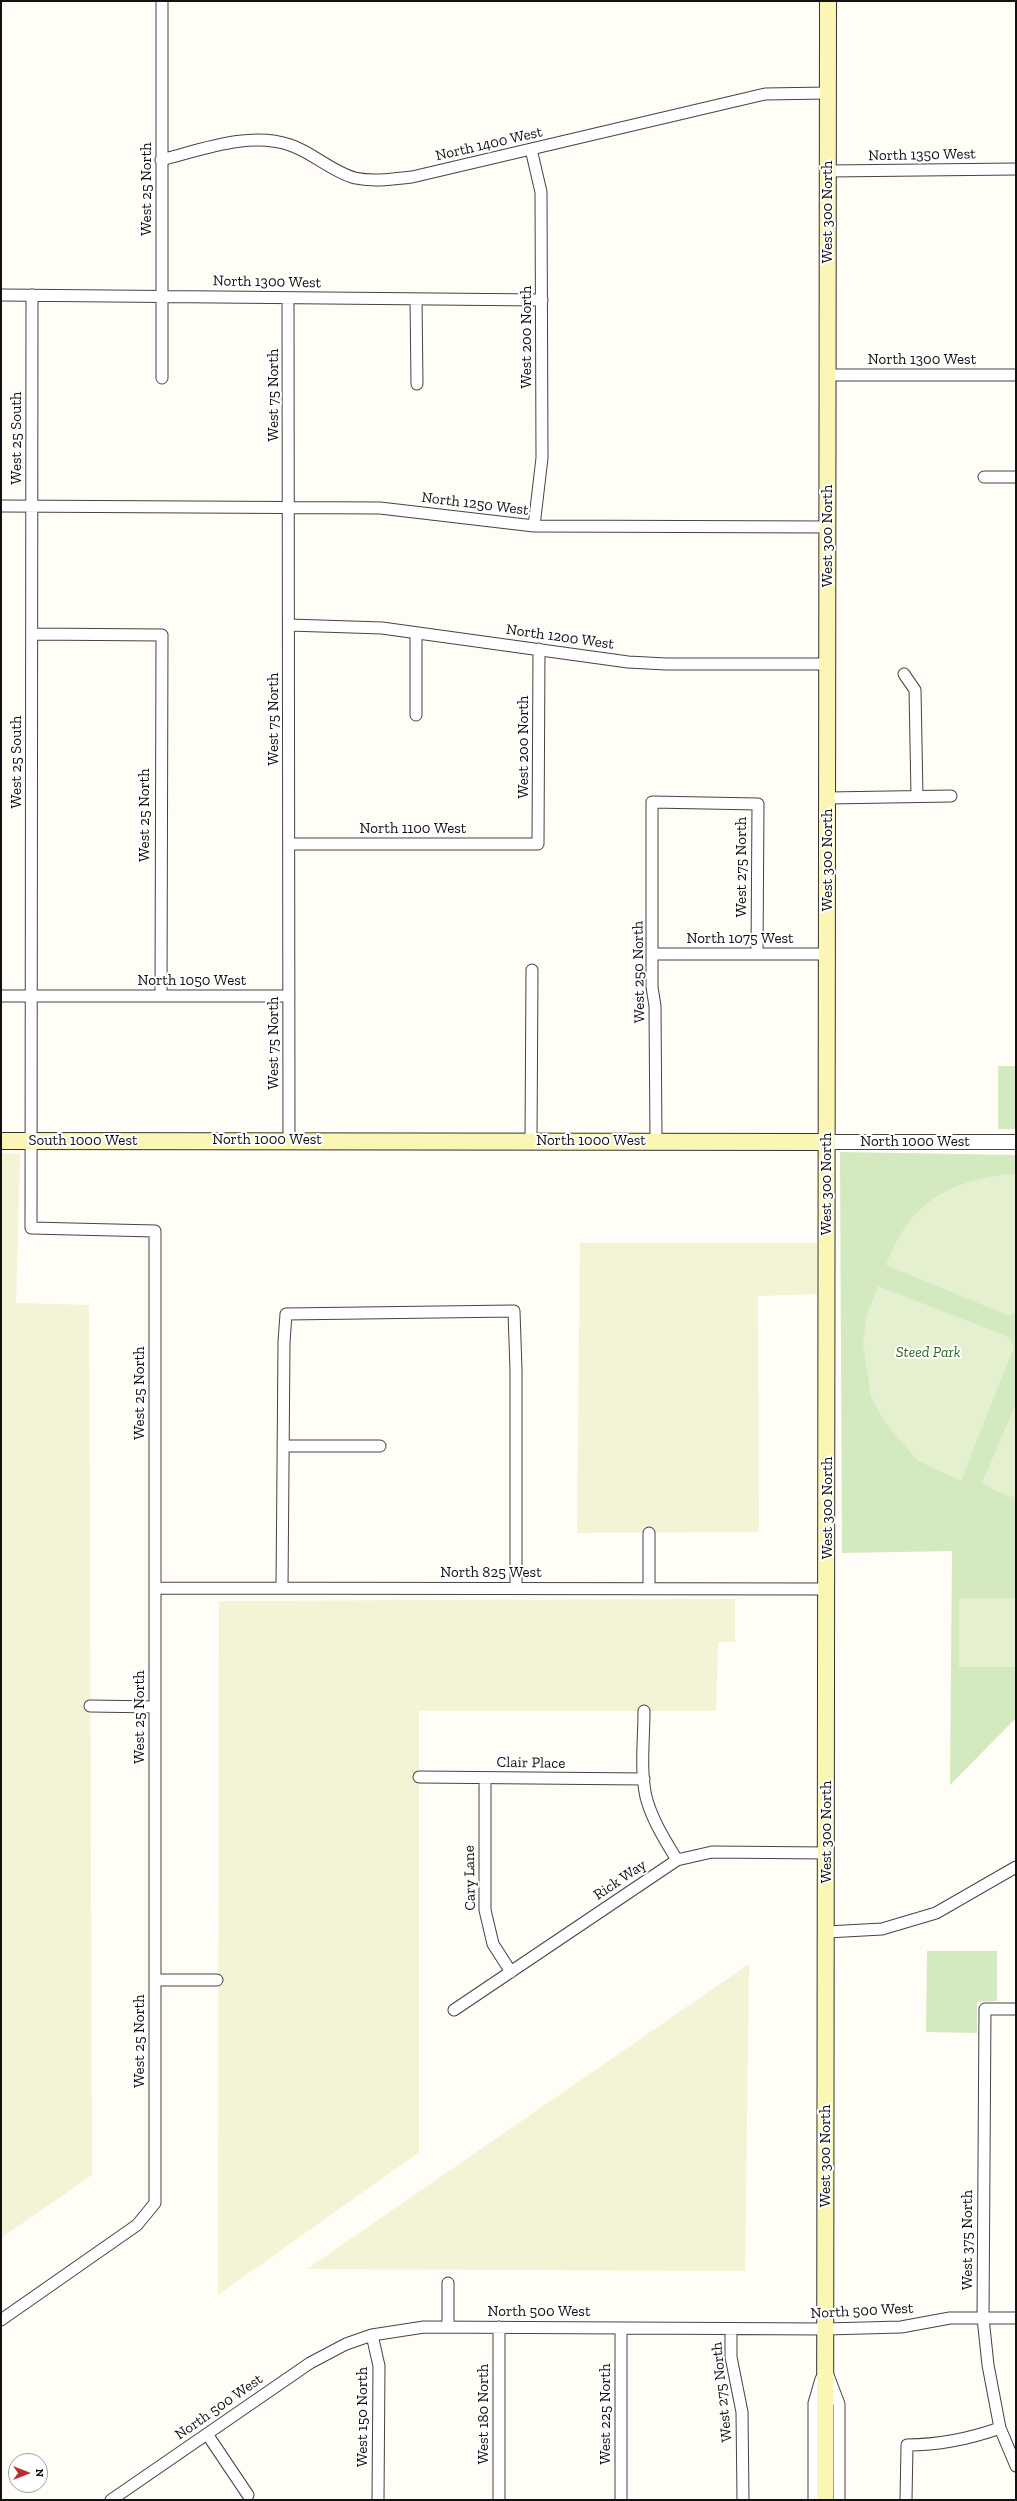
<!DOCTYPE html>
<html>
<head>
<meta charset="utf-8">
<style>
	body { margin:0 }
	#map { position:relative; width:1017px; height:2501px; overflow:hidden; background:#fffdf5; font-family:"Zilla Slab",serif }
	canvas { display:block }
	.frame { position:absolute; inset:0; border:2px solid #111; pointer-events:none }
	.north { position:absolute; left:8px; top:2453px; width:40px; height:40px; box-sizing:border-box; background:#fff; border:1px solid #a0a0a0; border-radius:50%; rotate:90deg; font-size:11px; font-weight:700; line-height:16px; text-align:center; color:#111 }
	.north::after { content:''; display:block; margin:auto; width:14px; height:18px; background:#bc2d2f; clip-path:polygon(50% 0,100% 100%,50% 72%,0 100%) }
</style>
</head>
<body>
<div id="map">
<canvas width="1017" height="2501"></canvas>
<div class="frame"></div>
<div class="north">N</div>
</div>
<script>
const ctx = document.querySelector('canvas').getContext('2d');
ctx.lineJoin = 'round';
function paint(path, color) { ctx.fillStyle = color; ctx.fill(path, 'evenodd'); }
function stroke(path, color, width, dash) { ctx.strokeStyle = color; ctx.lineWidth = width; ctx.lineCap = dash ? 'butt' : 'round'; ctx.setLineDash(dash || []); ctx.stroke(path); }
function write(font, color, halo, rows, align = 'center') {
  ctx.font = font + ' "Zilla Slab",serif'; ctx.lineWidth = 4; ctx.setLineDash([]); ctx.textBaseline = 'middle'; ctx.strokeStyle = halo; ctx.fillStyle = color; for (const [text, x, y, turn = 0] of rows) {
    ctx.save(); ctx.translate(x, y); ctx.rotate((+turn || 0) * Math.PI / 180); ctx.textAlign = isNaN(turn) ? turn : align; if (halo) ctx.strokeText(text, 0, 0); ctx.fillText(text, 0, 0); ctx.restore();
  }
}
const farmland = new Path2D(`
	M1,1153L20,1154L16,1303L89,1305L92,2175L1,2238Z
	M580,1243H817V1294L758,1296L759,1532L577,1533Z
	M735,1599V1642H718L716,1711H419V2152L218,2295L219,1601Z
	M749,1964L745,2271L307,2269Z`);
const green = new Path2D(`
	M998,1066H1016V1129H998Z
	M840,1152L1016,1155V1718L950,1785L952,1551L842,1553Z
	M927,1951H997V2001L977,2002V2033L926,2032Z`);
const pitch = new Path2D(`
	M1006,1174L1016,1175V1312L1009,1316L886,1265C910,1204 942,1184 1006,1174Z
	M878,1286L1009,1337L1014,1347L961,1481L918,1461L885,1423L871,1397L863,1345L866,1317Z
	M1016,1403V1498L998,1492L982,1483Z
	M959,1598H1016V1667H959Z`);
const minor = new Path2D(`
	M531,149L541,192L542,458L534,526
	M161,160C201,150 249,131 290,145C312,152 332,172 355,178C373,182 393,179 412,177L765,94L828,93
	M828,171L1016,169
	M1,295L542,300
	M288,298L289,1140
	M416,299L417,384
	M828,375H1016
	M162,378V1
	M984,477H1016
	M1,506L380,508L534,526L828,527
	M289,625L382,628L628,662L666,664H828
	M32,634L162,635L161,996
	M904,674L915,690L917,796
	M416,715V633
	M828,798L951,796
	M289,844H538L539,649
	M652,954H828
	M1,996H289
	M531,1141L532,970
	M656,1141L655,1006L652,987V802L758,804L757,954
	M283,1446H380
	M649,1533V1588
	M155,1588L828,1589
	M282,1588L284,1342L286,1314L514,1311L516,1370V1588
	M90,1706L155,1707
	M644,1711C644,1739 640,1770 646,1797C652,1820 665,1840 677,1860
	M419,1777L644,1779
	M485,1778V1910L493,1944L511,1972
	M827,1932L882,1929L936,1913L1016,1867
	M155,1980H217
	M1016,2009H985L983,2318L988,2365L1000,2428L1016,2466
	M454,2010L677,1860L712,1852L827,1853
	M448,2283V2327
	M1,2320L137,2225L155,2203V1231L31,1228L32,295
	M621,2328V2500
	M731,2329V2357L742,2412L743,2500
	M372,2335L379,2366L378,2500
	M828,2375L839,2404V2500
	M207,2434L248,2495
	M111,2500L310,2363L346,2344L372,2335L424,2327L826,2329L901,2327L950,2318H1016
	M499,2500V2327
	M814,2500V2403L821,2379
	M906,2500L907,2445C940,2445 969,2439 1000,2428`);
const tertiary = new Path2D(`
	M827,1142H1016`);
const secondary = new Path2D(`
	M1,1141L827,1142
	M825,2500L828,1`);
const streetNames = [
	["North 1400 West",489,144,-13],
	["North 1350 West",922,155,-1],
	["West 25 North",147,189,-90],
	["West 300 North",828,212,-90],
	["North 1300 West",267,282,1],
	["West 200 North",527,337,-90],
	["North 1300 West",922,360],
	["West 75 North",274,395,-90],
	["West 25 South",17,438,-90],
	["North 1250 West",475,504,7],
	["West 300 North",828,536,-90],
	["North 1200 West",560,637,8],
	["West 75 North",274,719,-90],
	["West 200 North",524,747,-90],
	["West 25 South",17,762,-90],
	["West 25 North",145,815,-90],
	["North 1100 West",413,829],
	["West 300 North",828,860,-90],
	["West 275 North",742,867,-90],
	["North 1075 West",740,939],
	["West 250 North",639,972,-91],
	["North 1050 West",192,981],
	["West 75 North",274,1043,-90],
	["North 1000 West",267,1140],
	["South 1000 West",83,1141],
	["North 1000 West",591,1141],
	["North 1000 West",915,1142],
	["West 300 North",827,1184,-90],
	["West 25 North",140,1393,-90],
	["West 300 North",828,1508,-90],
	["North 825 West",491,1573],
	["West 25 North",140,1717,-90],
	["Clair Place",531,1763,1],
	["West 300 North",827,1832,-90],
	["Cary Lane",470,1878,-91],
	["Rick Way",620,1880,-34],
	["West 25 North",140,2041,-90],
	["West 300 North",826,2156,-90],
	["West 375 North",968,2240,-90],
	["North 500 West",862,2311,-3],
	["North 500 West",539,2312],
	["West 275 North",722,2392,-96],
	["North 500 West",219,2407,-35],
	["West 180 North",484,2414,-90],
	["West 225 North",606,2414,-90],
	["West 150 North",363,2417,-90]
];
const parkNames = [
	["Steed Park",928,1353]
];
paint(farmland, '#f4f3d5');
paint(green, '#d3e9bf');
paint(pitch, '#e4f0d0');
stroke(minor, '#444', 13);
stroke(tertiary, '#444', 16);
stroke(secondary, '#333', 18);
stroke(minor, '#fff', 11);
stroke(tertiary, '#fff', 14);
stroke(secondary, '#fbf6b3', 16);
write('15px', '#111', '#fff', streetNames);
write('italic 15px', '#2e6722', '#fff', parkNames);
</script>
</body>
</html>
